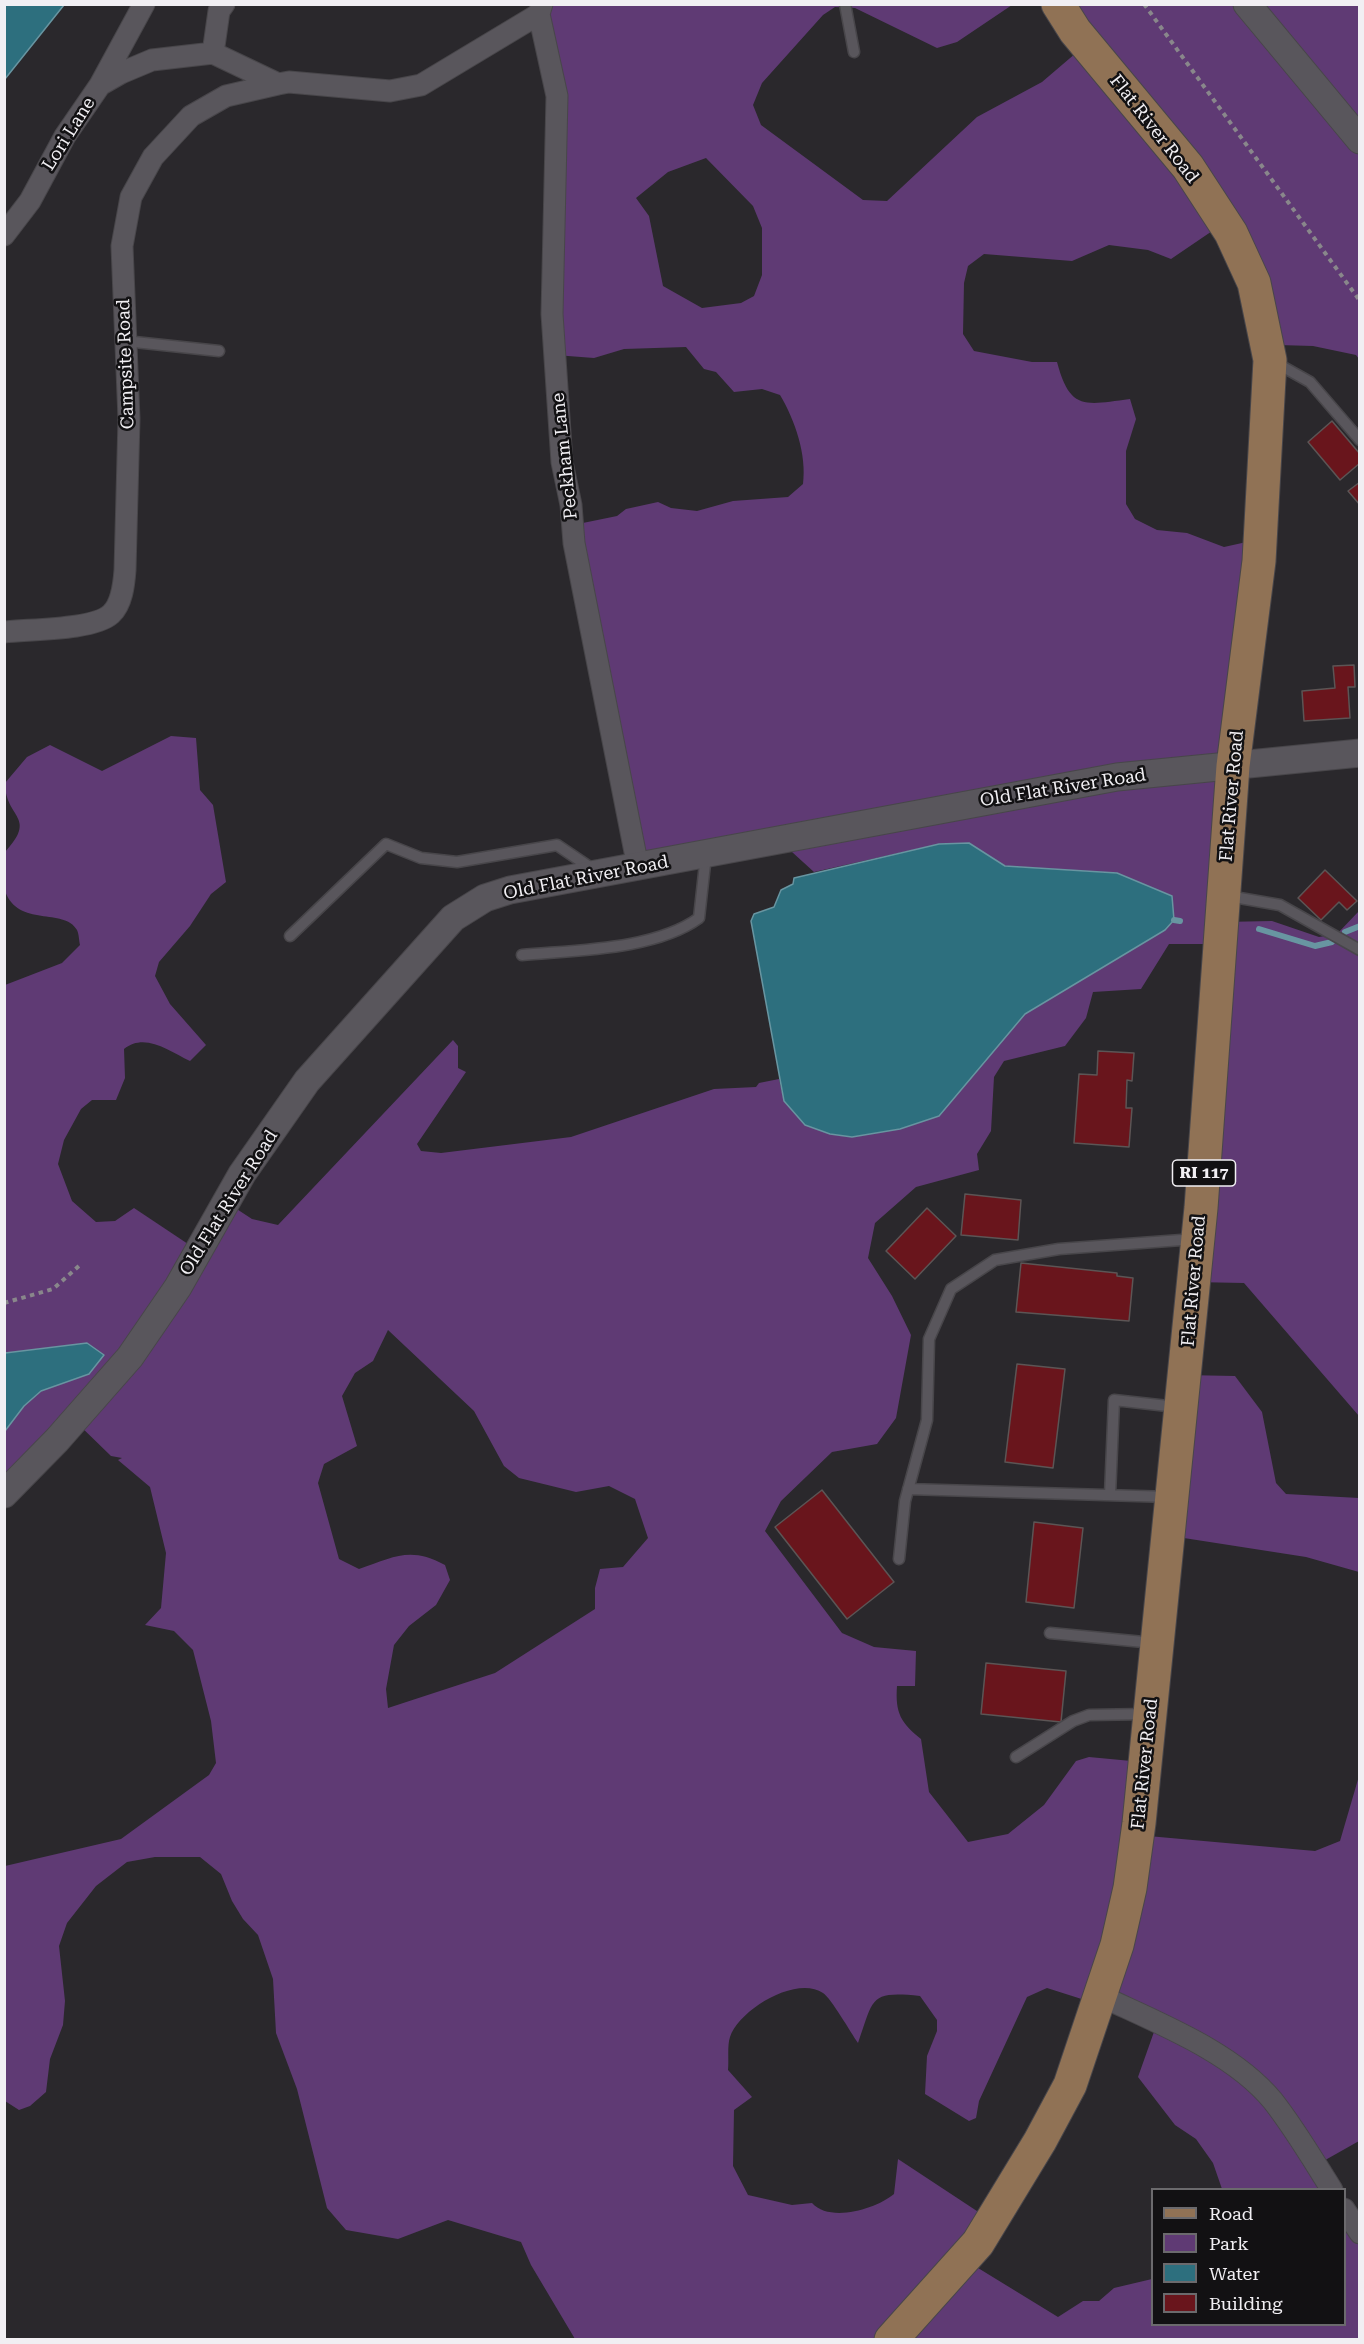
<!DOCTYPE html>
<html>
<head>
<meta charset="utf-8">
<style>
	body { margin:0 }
	#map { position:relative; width:1364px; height:2344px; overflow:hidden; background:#2a282c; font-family:"Roboto Serif",serif }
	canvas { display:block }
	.frame { position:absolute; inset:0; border:6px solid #f1eff3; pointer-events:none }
	.legend { position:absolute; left:1151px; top:2188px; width:195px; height:138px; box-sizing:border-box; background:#121113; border:2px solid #6b6a6d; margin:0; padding:8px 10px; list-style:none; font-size:18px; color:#f1eff3 }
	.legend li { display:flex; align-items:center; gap:12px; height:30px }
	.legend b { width:30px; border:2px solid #6b6a6d }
</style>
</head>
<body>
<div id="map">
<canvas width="1364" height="2344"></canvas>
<div class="frame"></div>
<ul class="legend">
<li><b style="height:8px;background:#907255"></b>Road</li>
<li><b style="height:16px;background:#5f3a74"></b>Park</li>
<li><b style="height:16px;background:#2d6f7e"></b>Water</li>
<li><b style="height:16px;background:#69151c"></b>Building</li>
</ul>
</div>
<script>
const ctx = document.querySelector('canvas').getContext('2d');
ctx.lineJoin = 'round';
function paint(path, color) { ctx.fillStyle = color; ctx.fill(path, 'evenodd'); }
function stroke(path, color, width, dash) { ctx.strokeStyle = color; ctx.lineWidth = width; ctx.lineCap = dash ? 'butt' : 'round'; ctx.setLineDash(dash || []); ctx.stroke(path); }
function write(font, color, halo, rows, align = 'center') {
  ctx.font = font + ' "Roboto Serif",serif'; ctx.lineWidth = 5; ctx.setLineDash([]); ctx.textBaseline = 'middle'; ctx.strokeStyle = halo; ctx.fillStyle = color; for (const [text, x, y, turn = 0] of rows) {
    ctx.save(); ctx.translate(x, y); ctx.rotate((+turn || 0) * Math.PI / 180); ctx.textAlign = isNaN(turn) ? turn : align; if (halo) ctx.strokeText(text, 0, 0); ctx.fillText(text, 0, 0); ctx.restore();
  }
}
const green = new Path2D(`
	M541,4L1012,5L957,42L937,48L855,8L835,7L823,15L762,83L753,105L761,125L863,200L887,201L977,117L1042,82L1083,47L1057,5H1359V359L1356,355L1313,346L1278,345L1221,225L1171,259L1148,250L1109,245L1072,261L984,254L968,266L964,283L963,334L974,351L1032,362H1057C1070,411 1085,405 1130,399L1136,419L1126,451V504L1135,519L1157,530L1187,533L1224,547L1251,541L1223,922L1272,921L1319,937L1337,934L1359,911V1416L1244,1283L1193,1282L1218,944H1169L1141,989L1093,992L1086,1018L1065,1046L1004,1061L994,1077L991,1131L977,1154L979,1170L916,1187L875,1223L868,1258L892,1296L911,1335L896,1418L877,1444L832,1452L781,1501L765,1531L842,1633L874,1647L916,1651L915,1686H897C895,1713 901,1723 921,1739L929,1792L968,1842L1008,1834L1044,1805L1076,1761L1089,1757L1142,1762L1137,1835L1315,1851L1340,1841L1359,1776V2141L1320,2163L1330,2189H1222L1213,2163L1196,2139L1175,2125L1138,2077L1155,2029L1091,2002L1047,1988L1027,1997L979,2101L976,2118L969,2121L925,2094L927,2056L937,2031V2020L920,1996C869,1991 874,1998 858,2043C851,2033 831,1998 823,1993C796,1975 739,2010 730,2037C727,2046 729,2060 728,2070L752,2097L734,2110L733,2166L748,2195L792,2205L812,2203C830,2223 876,2209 894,2194L898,2159L986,2217L965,2260L1058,2317L1083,2301H1099L1114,2288L1152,2279V2324H1344L1345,2212L1359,2231V2339H575L531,2265L521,2242L448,2220L398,2239L346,2230L327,2208L297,2089L276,2033L273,1979L258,1935L243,1919L232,1901L221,1874L200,1857H155L127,1862L96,1886L67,1923L59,1946L65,2001L63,2025L50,2059L46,2092L30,2106L19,2110L5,2101V1866L121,1839L209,1775L216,1763L211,1721L193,1650L174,1631L145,1625L161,1608L166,1553L150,1487L118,1460L122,1458L111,1456L75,1421L5,1492V1431L24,1406L41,1391L89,1374L87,1343L5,1353V985L62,963L80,945C79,941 79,934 77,930C64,907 18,928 5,891C2,881 5,865 4,853C39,816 5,819 5,783L27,757L50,745L102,771L171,736L196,738L200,790L213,805L226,882L211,894L190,926L159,962L155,976L170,1004L206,1045L190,1061C169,1051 145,1032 124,1049L125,1078L116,1100H92L81,1109L64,1140L58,1164L72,1201L96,1222L115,1221L134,1208L194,1248L226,1202L252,1219L278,1225L453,1040L458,1046V1068L466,1072L417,1144L421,1151L441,1153L571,1137L714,1089L756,1087L759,1083L779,1079L784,1101L805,1125L830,1134L852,1137L900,1129L939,1116L1025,1014L1165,930L1117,873L1005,866L969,843L939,844L814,872L781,842L635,865L573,525L617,516L626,509L658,502L671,508L697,511L733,501L788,497L803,484C807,455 795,420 780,395L762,389L734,392L716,372L704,369L686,347L624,349L594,358L555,355V107ZM706,158L753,206L762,228V275L754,296L741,303L702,308L663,286L649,216L636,198L668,172ZM388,1330L474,1411L504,1466L519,1478L576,1492L609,1486L635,1499L648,1538L623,1567L600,1569L595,1588V1609L495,1673L388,1708L386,1689L394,1645L409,1626L436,1605L450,1580L445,1565C410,1546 394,1557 359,1569L339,1559L318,1483L324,1464L357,1446L342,1396L355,1373L373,1361Z
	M1184,1375L1235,1376L1262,1412L1276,1483L1286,1494L1359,1498V1572L1306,1557L1171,1536Z`);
const water = new Path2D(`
	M5,4L64,5L5,79L4,5Z
	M969,843L1005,866L1117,873L1172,896L1174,920L1165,930L1025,1014L939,1116L900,1129L852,1137L830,1134L805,1125L784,1101L751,921L754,914L774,907L781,890L793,884L794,878L939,844Z
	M87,1343L104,1355L89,1374L41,1391L24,1406L5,1431V1353Z`);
const stream = new Path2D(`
	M1174,920L1180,921
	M1259,929L1315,946L1332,942
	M1345,932L1360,926`);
const building = new Path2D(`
	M1332,421L1360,454V463L1340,480L1308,442Z
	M1360,482V505L1348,491Z
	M1354,665L1355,687H1348L1350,718L1304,721L1302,691L1335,688L1333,666Z
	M1325,870L1357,901L1347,910L1339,902L1321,920L1298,898Z
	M1098,1051L1134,1053L1132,1081L1127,1080L1126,1108H1132L1129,1147L1074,1143L1079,1074L1097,1075Z
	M965,1194L1021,1200L1018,1240L961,1235Z
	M927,1208L956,1236L915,1279L886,1251Z
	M1021,1263L1117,1273V1276L1133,1278L1129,1321L1016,1312Z
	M1017,1364L1065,1369L1053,1468L1005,1462Z
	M822,1490L894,1582L847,1619L775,1527Z
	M1034,1522L1083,1528L1074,1608L1026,1602Z
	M986,1663L1066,1671L1061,1722L981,1714Z`);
const path = new Path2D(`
	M1144,4L1360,301
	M4,1303L53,1289L79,1266`);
const service = new Path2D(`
	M845,4L854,52
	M125,341L219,351
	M1276,363L1310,382L1360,440
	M1228,896L1280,905L1360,950
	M290,936L386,844L421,858L457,862L557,845L594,870
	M522,955C576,950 655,950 699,918L706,855
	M908,1489L1170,1497
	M1110,1495L1114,1400L1177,1407
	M899,1559L905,1501L927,1420L929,1339L951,1289L995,1260L1059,1249L1195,1239
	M1050,1633L1154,1643
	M1016,1757L1073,1721L1089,1715L1146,1714`);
const minor = new Path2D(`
	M542,4L539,14L557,96L552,314L562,462L571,505L574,543L638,867
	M213,53L219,11L224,4
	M100,85L144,4
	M4,235L30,201L65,136L100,85L121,73L152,60L213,53L278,84L289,82L390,91L421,85L539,14
	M4,632C30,629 94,630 111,614C122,604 124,584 125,570L129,419L122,246L131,197L153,157L191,116L226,96L278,84
	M1101,1996C1158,2023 1233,2052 1273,2101C1295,2129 1313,2160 1332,2190
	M1344,2209L1360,2233`);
const tertiary = new Path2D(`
	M1247,4L1360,140
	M4,1494L57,1440L130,1357L178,1287L242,1174L307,1081L453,918L485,898L510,890L1117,777L1360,753`);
const primary = new Path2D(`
	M891,2340L978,2243L1040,2141L1070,2085L1117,1945L1130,1888L1139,1823L1201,1208L1233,766L1259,561L1270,360L1254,283L1231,233L1188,167L1075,31L1058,4`);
const shields = [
	[1204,1173,63]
];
const shieldNames = [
	["RI 117",1204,1173]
];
const streetNames = [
	["Flat River Road",1154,129,52],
	["Lori Lane",69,134,-58],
	["Campsite Road",126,364,-92],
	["Peckham Lane",565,456,-96],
	["Old Flat River Road",1063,788,-9],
	["Flat River Road",1232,796,-85],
	["Old Flat River Road",586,878,-11],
	["Old Flat River Road",229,1203,-58],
	["Flat River Road",1194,1281,-85],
	["Flat River Road",1145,1764,-84]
];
paint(green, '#5f3a74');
paint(water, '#2d6f7e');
stroke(water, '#6895a1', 1.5);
stroke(stream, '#6895a1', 6);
paint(building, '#69151c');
stroke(building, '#5c5555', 1.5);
stroke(service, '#48464a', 13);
stroke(minor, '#48464a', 23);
stroke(tertiary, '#48464a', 29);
stroke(primary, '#48464a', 35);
stroke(path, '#89878b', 4, [4.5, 4.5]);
stroke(service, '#59565c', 10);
stroke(minor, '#59565c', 21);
stroke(tertiary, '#59565c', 27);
stroke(primary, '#907255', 33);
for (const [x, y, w] of shields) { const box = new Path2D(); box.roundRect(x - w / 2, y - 13, w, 26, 4.5); ctx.fillStyle = '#121113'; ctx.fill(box); stroke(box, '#f1eff3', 1.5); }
write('bold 16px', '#f1eff3', null, shieldNames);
write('18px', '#f1eff3', '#121113', streetNames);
</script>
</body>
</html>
